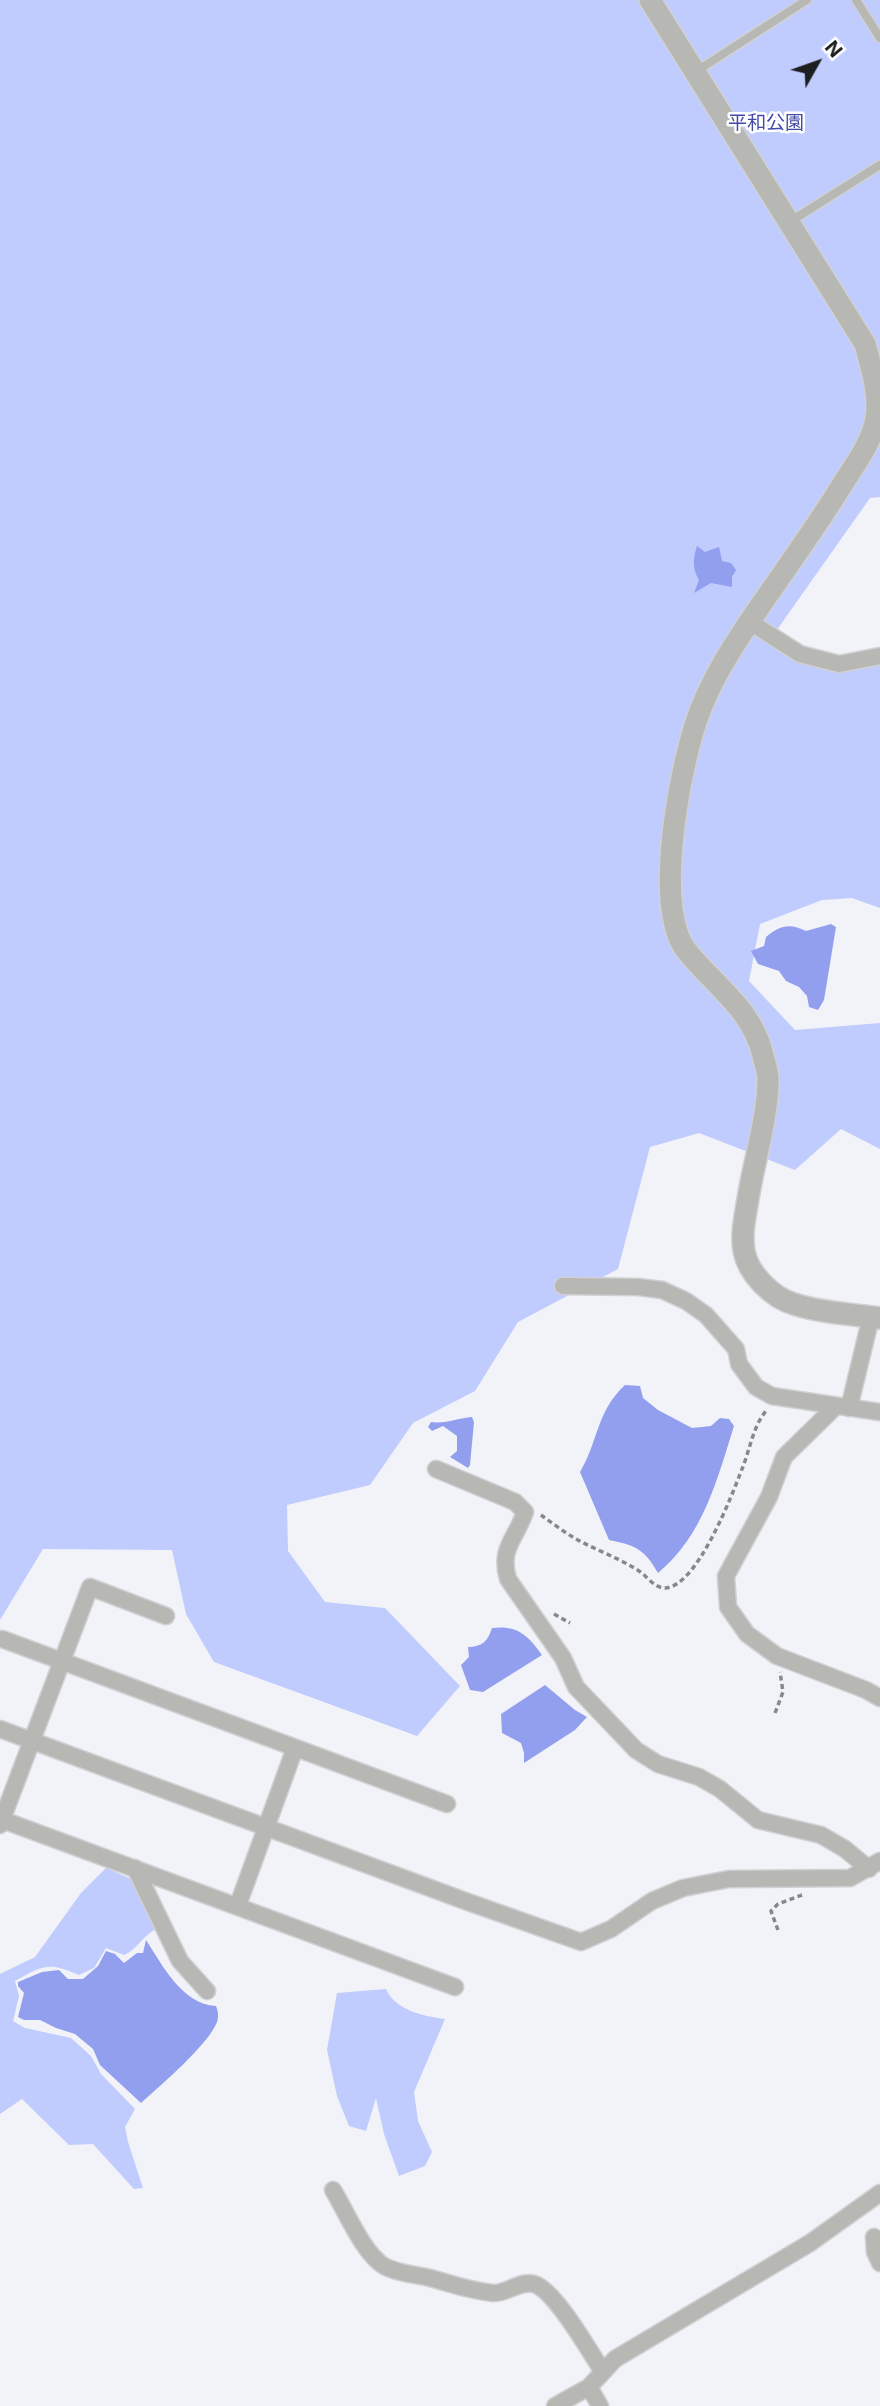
<!DOCTYPE html>
<html>
<head>
<meta charset="utf-8">
<style>
	body { margin:0 }
	#map { position:relative; width:880px; height:2406px; overflow:hidden; background:#f2f3f8; font-family:Inter,sans-serif }
	canvas { display:block }
	.north { position:absolute; left:782px; top:28px; width:70px; height:70px; -webkit-text-stroke:5px #fff; paint-order:stroke; rotate:50deg; font-size:19px; font-weight:700; line-height:28px; text-align:center; color:#1d1e1f }
	.north::after { content:''; display:block; margin:auto; width:24px; height:32px; background:#1d1e1f; clip-path:polygon(50% 0,100% 100%,50% 72%,0 100%) }
</style>
</head>
<body>
<div id="map">
<canvas width="880" height="2406"></canvas>
<div class="north">N</div>
</div>
<script>
const ctx = document.querySelector('canvas').getContext('2d');
ctx.lineJoin = 'round';
function paint(path, color) { ctx.fillStyle = color; ctx.fill(path, 'evenodd'); }
function stroke(path, color, width, dash) { ctx.strokeStyle = color; ctx.lineWidth = width; ctx.lineCap = dash ? 'butt' : 'round'; ctx.setLineDash(dash || []); ctx.stroke(path); }
function write(font, color, halo, rows, align = 'center') {
  ctx.font = font + ' Inter,"Noto Sans JP",sans-serif'; ctx.lineWidth = 5; ctx.setLineDash([]); ctx.textBaseline = 'middle'; ctx.strokeStyle = halo; ctx.fillStyle = color; for (const [text, x, y, turn = 0] of rows) {
    ctx.save(); ctx.translate(x, y); ctx.rotate((+turn || 0) * Math.PI / 180); ctx.textAlign = isNaN(turn) ? turn : align; if (halo) ctx.strokeText(text, 0, 0); ctx.fillText(text, 0, 0); ctx.restore();
  }
}
const green = new Path2D(`
	M0,0H880V497L870,498L774,634L818,659L880,658V908L852,898L822,900L760,924L749,981L795,1030L880,1023V1149L841,1129L795,1170L699,1133L650,1147L618,1269L518,1322L475,1391L413,1423L370,1485L287,1505L288,1551L325,1602L385,1608L460,1686L417,1736L214,1662L186,1614L172,1550L43,1549L0,1620Z
	M106,1868L133,1880L156,1929C142,1936 138,1949 124,1955L106,1948L94,1968L79,1975C48,1962 44,1965 15,1981L19,1996L13,2021L25,2028L71,2038L91,2056L101,2074L135,2109L125,2127L128,2142L143,2188L134,2189L93,2144L69,2145L22,2099L0,2114V1974L35,1957L81,1893Z
	M386,1989C396,2011 424,2016 445,2019L414,2092L418,2121L432,2152L425,2166L399,2176L384,2134L376,2098L366,2131L349,2126L337,2096L327,2050L337,1993Z`);
const water = new Path2D(`
	M697,546L705,552L719,547L722,561L731,563L736,570L732,577V587L711,583L694,593L699,580C692,568 693,559 697,546Z
	M831,924L836,927L824,1000L818,1010L809,1007L807,996L799,987L786,981L779,971L758,964L751,951L764,946L766,937C780,925 790,923 806,931Z
	M625,1385L640,1386L643,1398L658,1410L692,1428L711,1426L720,1418L729,1419L734,1426C717,1480 703,1536 658,1573C645,1550 636,1545 609,1540L580,1472C599,1440 596,1412 625,1385Z
	M472,1417L474,1422L470,1465L468,1468L450,1457L457,1451V1436L443,1426L432,1431L428,1427L431,1422C446,1424 458,1418 472,1417Z
	M492,1628C517,1625 528,1635 542,1655L483,1692L470,1690L461,1665L469,1657L468,1647C482,1647 488,1641 492,1628Z
	M545,1685L575,1710L587,1717L575,1730L524,1763V1753L521,1743L502,1733L501,1714Z
	M146,1940C163,1966 182,2004 216,2006C218,2011 219,2016 217,2022C209,2044 160,2086 141,2103L100,2065L93,2049L75,2034L56,2028L40,2020H24L18,2017L24,1993L18,1986V1982L42,1972L59,1970L68,1979H83L98,1966L106,1951L115,1954L124,1963L137,1953H143Z`);
const path = new Path2D(`
	M541,1515C552,1523 564,1532 576,1539C596,1550 619,1558 639,1571C647,1576 654,1588 665,1588C697,1587 732,1495 742,1469C750,1450 753,1425 767,1410
	M554,1614L570,1623
	M775,1713L783,1692L780,1672
	M778,1930L771,1911L778,1904L802,1895`);
const service = new Path2D(`
	M856,0L880,38
	M695,72L807,0
	M791,221L880,165`);
const minor = new Path2D(`
	M750,622L800,654L839,664L880,656
	M563,1286L638,1287L662,1290L686,1301L706,1315L736,1349L739,1364L756,1387L772,1396L880,1412
	M836,1406L784,1457L769,1497L726,1576L728,1607L747,1634L777,1656L866,1690L880,1698
	M849,1408L871,1317
	M436,1469L515,1502L525,1512C516,1539 499,1548 508,1579L563,1658L576,1687L636,1750L658,1764L699,1777L720,1789L758,1820L821,1835L845,1849L869,1869
	M2,1639L447,1804
	M0,1729L468,1902L581,1942L611,1929L652,1901L683,1888L729,1879L850,1878L880,1861
	M0,1819L455,1987
	M0,1825L90,1587L166,1616
	M135,1868L180,1961L207,1991
	M238,1905L295,1748
	M333,2190C346,2211 363,2253 384,2266C398,2274 415,2274 430,2278C452,2284 471,2291 493,2293C507,2294 520,2280 534,2284C555,2290 590,2352 603,2372
	M874,2237L875,2252L880,2263
	M589,2387L600,2406
	M555,2406L589,2387L615,2359L810,2243L880,2193`);
const tertiary = new Path2D(`
	M650,0L865,344C871,367 880,394 876,418C872,444 852,468 839,490C812,533 782,574 754,615C731,649 709,683 696,722C680,771 653,906 686,950C714,986 753,1009 763,1056C765,1064 768,1072 768,1079C768,1117 754,1161 748,1199C745,1217 741,1234 744,1251C748,1274 773,1298 794,1304C822,1313 851,1314 880,1318`);
const parkNames = [
	["平和公園",766,123]
];
paint(green, '#c0cbfe');
paint(water, '#929fef');
stroke(service, '#d0d1d5', 11);
stroke(minor, '#d0d1d5', 19);
stroke(tertiary, '#d0d1d5', 24);
stroke(path, '#87888b', 3.5, [5, 3.5]);
stroke(service, '#b7b7b4', 8);
stroke(minor, '#b7b7b4', 16);
stroke(tertiary, '#b7b7b4', 21);
write('19px', '#4249a6', '#fff', parkNames);
</script>
</body>
</html>
